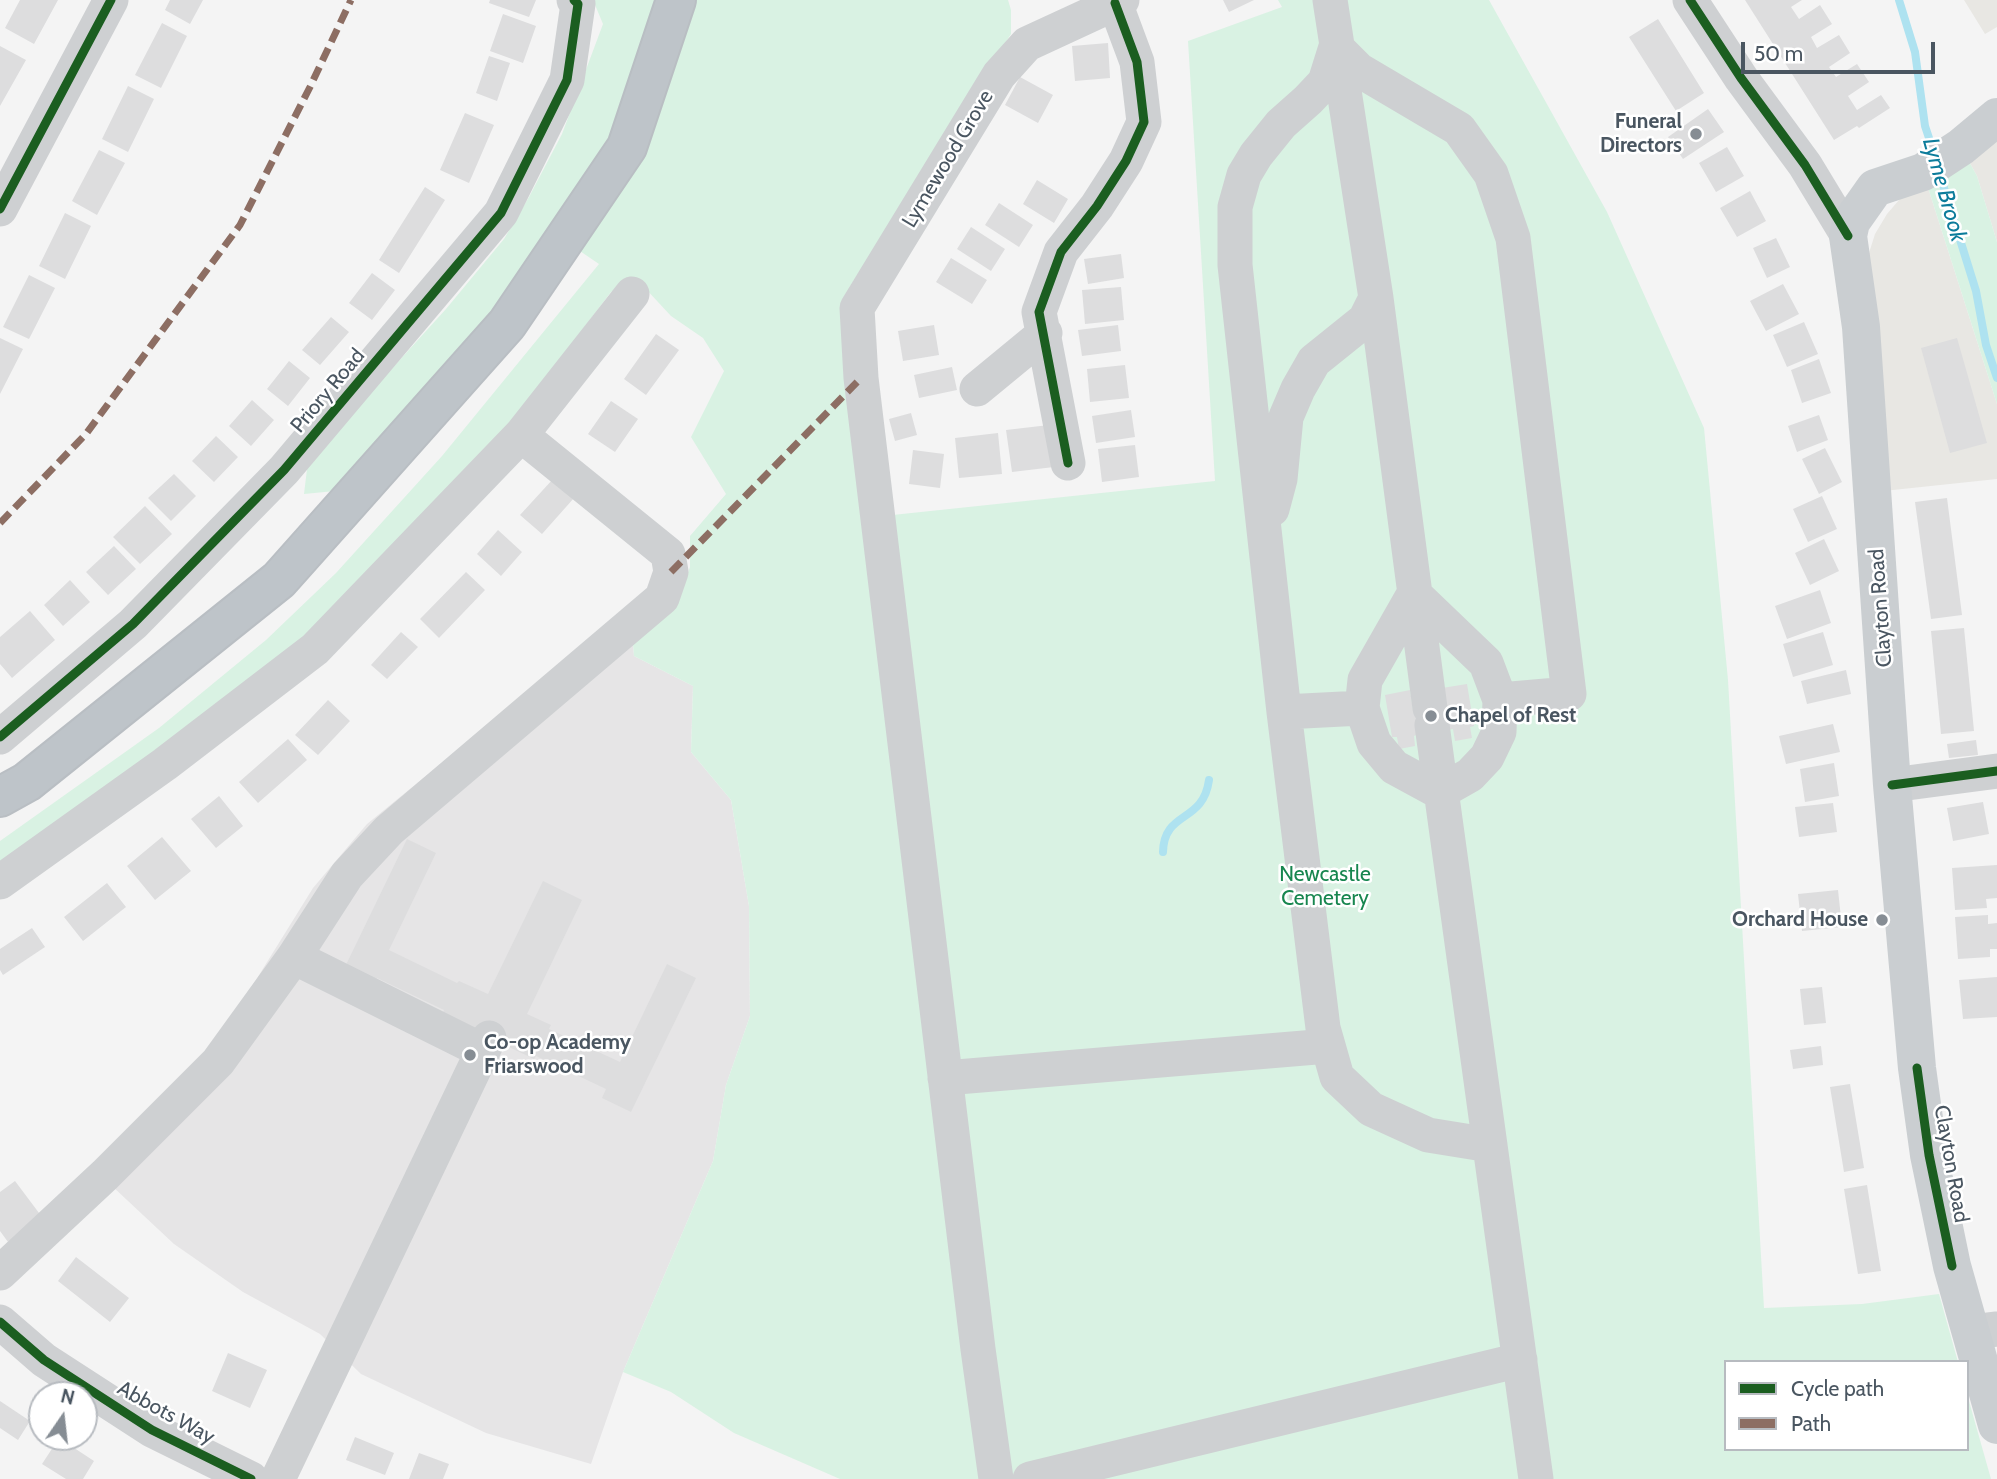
<!DOCTYPE html>
<html>
<head>
<meta charset="utf-8">
<style>
	body { margin:0 }
	#map { position:relative; width:1997px; height:1479px; overflow:hidden; background:#f4f4f4; font-family:Cabin,sans-serif }
	canvas { display:block }
	.legend { position:absolute; left:1724px; top:1360px; width:245px; height:91px; box-sizing:border-box; background:#fff; border:2px solid #b7bbc0; margin:0; padding:9px 12px; list-style:none; font-size:21px; color:#4a5661 }
	.legend li { display:flex; align-items:center; gap:14px; height:35px }
	.legend b { width:35px; border:2px solid #b7bbc0 }
	.north { position:absolute; left:28px; top:1381px; width:70px; height:70px; box-sizing:border-box; background:#fff; border:2px solid #b7bbc0; border-radius:50%; rotate:14deg; font-size:19px; font-weight:700; line-height:28px; text-align:center; color:#4a5661 }
	.north::after { content:''; display:block; margin:auto; width:24px; height:32px; background:#868d94; clip-path:polygon(50% 0,100% 100%,50% 72%,0 100%) }
	.scale { position:absolute; left:1741px; top:42px; width:194px; height:32px; box-sizing:border-box; border:4px solid #4a5661; border-top:0; padding-left:9px; font-size:21px; line-height:24px; white-space:nowrap; color:#4a5661; -webkit-text-stroke:5px #fff; paint-order:stroke }
</style>
</head>
<body>
<div id="map">
<canvas width="1997" height="1479"></canvas>
<ul class="legend">
<li><b style="height:9px;background:#1b5e20"></b>Cycle path</li>
<li><b style="height:9px;background:#8d6e63"></b>Path</li>
</ul>
<div class="north">N</div>
<div class="scale">50 m</div>
</div>
<script>
const ctx = document.querySelector('canvas').getContext('2d');
ctx.lineJoin = 'round';
function paint(path, color) { ctx.fillStyle = color; ctx.fill(path, 'evenodd'); }
function stroke(path, color, width, dash) { ctx.strokeStyle = color; ctx.lineWidth = width; ctx.lineCap = dash ? 'butt' : 'round'; ctx.setLineDash(dash || []); ctx.stroke(path); }
function write(font, color, halo, rows, align = 'center') {
  ctx.font = font + ' Cabin,sans-serif'; ctx.lineWidth = 5; ctx.setLineDash([]); ctx.textBaseline = 'middle'; ctx.strokeStyle = halo; ctx.fillStyle = color; for (const [text, x, y, turn = 0] of rows) {
    ctx.save(); ctx.translate(x, y); ctx.rotate((+turn || 0) * Math.PI / 180); ctx.textAlign = isNaN(turn) ? turn : align; if (halo) ctx.strokeText(text, 0, 0); ctx.fillText(text, 0, 0); ctx.restore();
  }
}
const commercial = new Path2D(`
	M1964,0H1997V27L1985,34Z
	M1997,117V242L1977,176L1961,147Z
	M1923,172L1997,404V479L1874,492L1869,253L1875,234L1887,214Z`);
const education = new Path2D(`
	M632,632L634,656L693,686L691,752L731,800L749,906L750,1016L726,1085L713,1161L623,1372L591,1464L486,1433L361,1374L320,1334L243,1292L174,1244L112,1186L228,1025L313,888L367,824L504,712Z`);
const green = new Path2D(`
	M593,0H1008L1011,10V34L849,288L864,518L1215,481L1188,41L1282,7L1278,0H1489L1607,212L1704,428L1728,680L1764,1308L1862,1304L1939,1294L1958,1362H1726V1449H1967V1394L1991,1479H840L734,1433L671,1392L623,1372L713,1161L726,1085L750,1016L749,906L731,800L691,752L693,686L634,656L632,632L678,600L690,567V536L726,494L691,437L724,371L703,338L671,316L645,288L633,279L611,292L517,416L321,626L0,870V841L159,728L266,640L336,573L442,456L599,264L549,230L487,320L335,491L304,494L308,461L446,309L504,239L529,197L562,134L603,24Z
	M1961,147L1977,176L1997,242V404L1923,172Z`);
const stream = new Path2D(`
	M1899,0L1915,52L1925,126L1934,153
	M1939,172L1976,291L1986,345L1997,378
	M1163,852C1164,810 1203,824 1209,780`);
const building = new Path2D(`
	M20,0H58L34,44L5,28Z
	M170,0H203L190,24L165,10Z
	M490,0H536L529,17L489,3Z
	M1223,0H1254L1229,12Z
	M1745,0H1802L1791,7L1799,19L1820,5L1832,24L1811,37L1817,48L1839,35L1850,53L1829,67L1836,77L1857,64L1869,82L1848,96L1857,110L1881,95L1890,108L1859,128L1857,126L1834,140Z
	M503,14L536,26L523,63L490,51Z
	M1658,19L1704,93L1676,111L1629,37Z
	M162,23L187,36L161,88L135,75Z
	M1108,43L1110,78L1075,81L1072,46Z
	M0,46L26,60L0,106Z
	M489,56L510,63L497,101L476,93Z
	M1020,77L1053,95L1038,123L1005,105Z
	M128,86L154,99L128,152L102,139Z
	M1708,109L1724,132L1683,159L1668,137Z
	M465,113L494,125L469,183L440,170Z
	M1727,147L1744,176L1716,192L1699,163Z
	M99,150L125,163L97,215L72,201Z
	M1037,180L1068,199L1054,223L1023,204Z
	M425,187L445,200L399,273L379,260Z
	M1750,191L1766,221L1737,237L1720,208Z
	M999,203L1033,225L1019,247L985,225Z
	M65,213L91,226L65,279L39,266Z
	M971,227L1005,249L991,271L957,249Z
	M1776,238L1790,267L1767,278L1753,248Z
	M1121,254L1124,278L1088,284L1084,259Z
	M951,258L987,280L972,304L936,282Z
	M372,273L395,290L372,320L349,303Z
	M29,275L55,288L29,339L3,327Z
	M1783,284L1799,314L1766,331L1750,301Z
	M1121,287L1124,320L1085,324L1082,290Z
	M331,317L349,332L320,365L302,350Z
	M1804,322L1818,354L1787,367L1773,335Z
	M934,325L939,355L903,361L898,331Z
	M1118,325L1121,351L1082,356L1078,330Z
	M656,334L679,350L646,395L624,379Z
	M0,338L23,349L0,394Z
	M1957,338L1987,443L1950,453L1921,348Z
	M1819,359L1831,393L1802,403L1791,370Z
	M289,361L310,378L288,406L267,389Z
	M1125,365L1129,398L1090,402L1087,369Z
	M952,367L957,390L919,398L914,375Z
	M252,400L274,420L251,446L229,426Z
	M611,401L638,419L615,452L588,434Z
	M1131,410L1135,437L1096,443L1092,416Z
	M911,413L917,435L895,441L889,419Z
	M1819,415L1828,440L1797,452L1788,426Z
	M1049,425L1054,467L1012,472L1006,430Z
	M998,433L1002,474L959,478L955,438Z
	M216,436L238,457L214,482L192,461Z
	M1135,445L1139,477L1102,482L1098,449Z
	M1825,448L1842,482L1819,494L1802,459Z
	M913,450L944,454L940,488L909,484Z
	M174,474L196,496L171,521L148,498Z
	M553,479L574,498L542,534L520,515Z
	M1822,496L1837,529L1808,542L1793,509Z
	M1947,498L1962,615L1931,619L1915,502Z
	M145,506L172,534L140,564L113,537Z
	M498,530L522,552L501,576L477,554Z
	M1824,539L1839,571L1810,585L1795,553Z
	M114,546L136,569L108,595L86,572Z
	M466,572L485,590L439,638L420,619Z
	M70,580L90,602L63,626L44,605Z
	M1820,590L1831,623L1787,639L1775,606Z
	M30,611L55,640L12,678L0,664V637Z
	M1964,628L1974,731L1941,734L1931,631Z
	M401,632L418,647L387,679L371,665Z
	M1823,632L1833,665L1793,677L1783,644Z
	M1846,670L1851,694L1807,704L1801,681Z
	M1467,684L1474,726L1470,727L1472,738L1455,741L1453,729L1418,734L1414,736L1415,746L1399,749L1397,737H1392L1385,695L1410,690L1413,710L1442,688Z
	M328,700L350,721L318,755L295,735Z
	M1833,724L1840,752L1786,764L1779,736Z
	M288,739L307,760L258,803L239,782Z
	M1976,740L1978,755L1949,758L1947,744Z
	M1834,763L1839,796L1805,802L1800,769Z
	M219,796L243,826L216,848L191,819Z
	M1983,802L1989,834L1953,841L1947,808Z
	M1833,803L1837,832L1799,837L1795,807Z
	M162,837L191,871L155,900L127,866Z
	M407,839L436,853L389,950L457,983L459,981L488,994L543,881L582,900L527,1014L551,1025L549,1029L620,1062L667,964L696,978L631,1112L602,1098L606,1089L536,1056L534,1059L442,1015L444,1010L377,978L373,986L343,971Z
	M1997,865V898L1986,899L1987,908L1955,910L1952,868Z
	M107,883L126,907L83,941L64,917Z
	M1838,890L1842,927L1802,931L1798,894Z
	M1988,915V924L1997,923V949H1990V957L1958,959L1955,917Z
	M32,928L45,947L3,975L0,970V949Z
	M1997,977V1017L1963,1019L1959,980Z
	M1822,987L1826,1023L1804,1025L1800,989Z
	M1821,1046L1823,1065L1793,1069L1790,1050Z
	M1850,1084L1864,1168L1844,1172L1830,1087Z
	M15,1181L42,1217L8,1242L0,1231V1192Z
	M1867,1185L1881,1271L1858,1274L1844,1189Z
	M76,1257L129,1298L110,1322L58,1281Z
	M228,1353L267,1370L250,1408L212,1391Z
	M0,1401L30,1421L18,1440L0,1428Z
	M355,1437L394,1453L385,1475L346,1460Z
	M59,1438L94,1461L83,1479H66L42,1464Z
	M419,1453L449,1464L443,1479H409Z`);
const minor = new Path2D(`
	M1330,0L1376,298L1430,708
	M1690,0L1741,78L1805,165L1848,236
	M0,209L111,0
	M977,389L1045,333
	M1068,463L1039,312L1061,252L1097,206L1126,161L1144,122L1137,62L1115,3
	M1272,509L1280,479L1286,417L1298,389L1314,361L1365,320L1376,298
	M1414,594L1486,663L1500,700L1499,732L1487,757L1470,775L1440,792L1394,767L1374,743L1362,708L1365,680Z
	M1284,712L1362,708
	M1432,725L1536,1479
	M0,737L133,624L284,470L501,213L567,80L578,4L574,0
	M1892,785L1997,771
	M0,882L165,764L315,649L521,435L632,294
	M294,957L483,1051
	M945,1078L1328,1046
	M1490,1145L1428,1135L1371,1109L1337,1077L1323,1028L1284,712L1235,265V207L1244,175L1256,155L1281,124L1308,100L1325,82L1336,47L1359,70L1459,129L1491,174L1513,238L1569,694L1500,700
	M0,1273L105,1175L218,1062L294,957L347,875L389,830L662,598L671,572L668,554L521,435
	M0,1322L44,1360L152,1430L251,1479
	M1972,1332L1997,1329
	M278,1479L489,1038
	M996,1479L978,1349L861,378L857,308L999,75L1027,44L1122,0
	M1030,1479L1520,1360`);
const major = new Path2D(`
	M1997,117L1961,147L1923,172L1875,188L1851,222L1848,236L1861,327L1892,785L1917,1068L1929,1155L1952,1266L1997,1425`);
const highway = new Path2D(`
	M0,797L27,782L279,580L507,324L627,147L676,0`);
const quiet = new Path2D(`
	M0,523L86,434L240,225L310,87L351,0
	M671,572L861,378`);
const cycleway = new Path2D(`
	M1690,0L1741,78L1805,165L1848,236
	M0,209L111,0
	M1068,463L1039,312L1061,252L1097,206L1126,161L1144,122L1137,62L1115,3
	M0,737L133,624L284,470L501,213L567,80L578,4L574,0
	M1892,785L1997,771
	M1917,1068L1929,1155L1952,1266
	M0,1322L44,1360L152,1430L251,1479`);
const markers = [
	[1696,134,7,"#868d94"],
	[1431,716,7,"#868d94"],
	[1882,920,7,"#868d94"],
	[470,1055,7,"#868d94"]
];
const poiNames = [
	["Funeral",1682,122],
	["Directors",1682,146],
	["Chapel of Rest",1445,716,"left"],
	["Orchard House",1868,920],
	["Co-op Academy",484,1043,"left"],
	["Friarswood",484,1067,"left"]
];
const streetNames = [
	["Lymewood Grove",948,159,-59],
	["Priory Road",328,391,-50],
	["Clayton Road",1881,608,-94],
	["Clayton Road",1951,1164,80],
	["Abbots Way",166,1413,29]
];
const parkNames = [
	["Newcastle",1325,875],
	["Cemetery",1325,899]
];
const waterNames = [
	["Lyme Brook",1944,190,74]
];
paint(commercial, '#e8e7e3');
paint(education, '#e6e5e6');
paint(green, '#d9f2e3');
stroke(stream, '#aee2f0', 8);
paint(building, '#ddddde');
stroke(highway, '#b9bec3', 42);
stroke(minor, '#ced0d2', 35);
stroke(major, '#caced1', 38);
stroke(highway, '#bec4c9', 38);
stroke(quiet, '#8d6e63', 7, [14, 7]);
stroke(cycleway, '#1b5e20', 9);
for (const [x, y, r, color] of markers) { const dot = new Path2D(); dot.arc(x, y, r, 0, 2 * Math.PI); ctx.fillStyle = color; ctx.fill(dot); stroke(dot, '#fff', 2.5); }
write('bold 21px', '#4a5661', '#fff', poiNames, 'right');
write('21px', '#4a5661', '#fff', streetNames);
write('21px', '#17864f', '#fff', parkNames);
write('italic 23px', '#0c7c9b', '#fff', waterNames);
</script>
</body>
</html>
